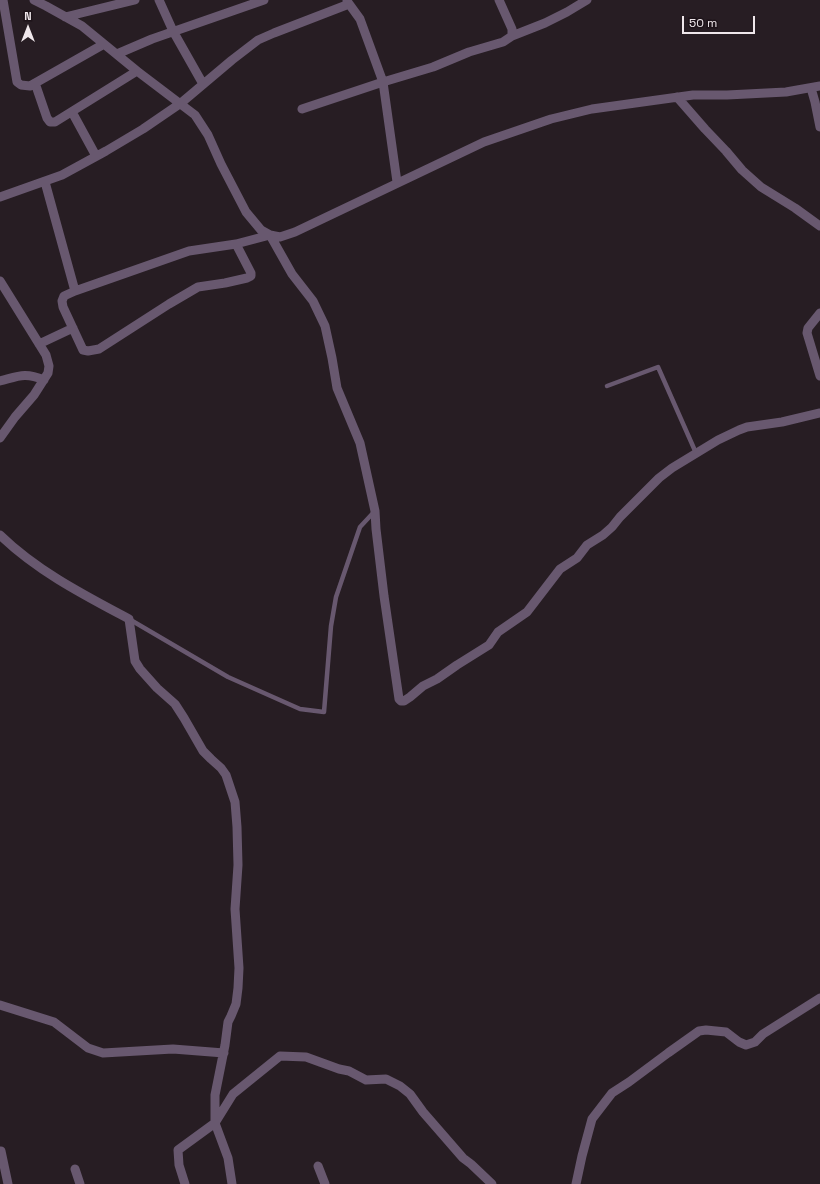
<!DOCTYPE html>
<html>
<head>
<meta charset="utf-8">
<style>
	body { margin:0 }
	#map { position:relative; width:820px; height:1184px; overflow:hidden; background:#271d23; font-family:"Space Grotesk",sans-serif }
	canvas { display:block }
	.north { position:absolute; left:8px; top:8px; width:40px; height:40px; -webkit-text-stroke:3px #1d1319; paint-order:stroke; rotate:0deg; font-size:11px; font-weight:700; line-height:16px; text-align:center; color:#efe7eb }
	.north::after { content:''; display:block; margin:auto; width:14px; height:18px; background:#efe7eb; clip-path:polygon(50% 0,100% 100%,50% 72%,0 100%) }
	.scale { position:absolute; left:682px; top:16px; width:73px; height:18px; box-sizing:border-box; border:2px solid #efe7eb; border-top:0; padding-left:5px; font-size:12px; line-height:14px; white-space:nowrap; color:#efe7eb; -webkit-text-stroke:3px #1d1319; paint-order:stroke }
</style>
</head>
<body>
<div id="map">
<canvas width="820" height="1184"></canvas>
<div class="north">N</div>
<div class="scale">50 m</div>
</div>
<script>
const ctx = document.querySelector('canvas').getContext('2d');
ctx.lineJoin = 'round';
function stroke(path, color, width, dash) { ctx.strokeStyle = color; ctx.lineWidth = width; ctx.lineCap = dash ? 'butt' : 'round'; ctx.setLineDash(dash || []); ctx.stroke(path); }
const lane = new Path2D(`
	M607,386L658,367L696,453
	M129,619L228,677L300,709L324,712L331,626L336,597L360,527L374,512`);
const street = new Path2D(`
	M3,0L17,82L21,85L30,86L104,44
	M34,0L46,6L82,26L137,71L195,115L208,135L221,164L246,212L261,230L270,235L280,237L295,232L484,142L551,119L592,109L693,95H727L786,92L820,86
	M159,0L173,31L203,84
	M499,0L512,29V36
	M347,1L360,19L383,82L397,182
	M65,17L135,0
	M117,54L152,39L264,0
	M35,83L47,118L50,122H55L137,71
	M811,88L815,102L820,127
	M677,97L705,129L726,151L742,170L761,187L795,208L820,226
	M302,109L383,82L433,67L469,52L503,42L512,36L545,23L567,12L587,0
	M72,112L96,156
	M45,182L75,291L189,251L236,244L270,235L292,274L313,301L325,326L332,358L337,388L360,443L375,511L376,529L384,596L399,699L401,701H404L410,697L423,686L437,679L457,665L489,645L498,632L527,612L560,569L577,558L587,545L603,535L612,527L620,517L659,478L672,468L718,440L739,430L747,427L782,422L820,413
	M0,197L62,175L106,151L143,129L181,103L232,60L258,40L274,33L349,4
	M0,281L46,355L49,366L48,373L34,395L15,417L0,438
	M75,291L64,296L62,301L63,307L83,350L88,351L99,349L169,304L198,287L225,283L247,278L251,276V273L236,244
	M820,313L808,328L807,333L820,376
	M39,344L73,328
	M0,381C19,376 25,372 44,380
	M0,535C37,571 84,595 129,619L135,661L140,669L157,688L175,704L184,718L203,751L211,759L221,768L226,775L235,802L237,827L238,865L235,909L239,968L238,988L236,1004L231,1016L228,1022L225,1045L215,1095V1123L178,1150L179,1165L185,1184
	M0,1005L54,1022L88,1048L103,1053L173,1049L224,1053
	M0,1151H1L8,1184
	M318,1166L325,1184
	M75,1169L80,1184
	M232,1184L228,1158L215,1123L233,1094L280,1056L306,1057L339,1069L349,1071L366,1080L386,1079L400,1086L410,1094L423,1112L463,1158L471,1164L492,1184
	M576,1184L582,1156L592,1119L612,1093L629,1082L668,1053L699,1031L706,1030L726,1032L739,1042L746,1045L755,1042L763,1034L820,998`);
stroke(lane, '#68586f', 4.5);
stroke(street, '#68586f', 9);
</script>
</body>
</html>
